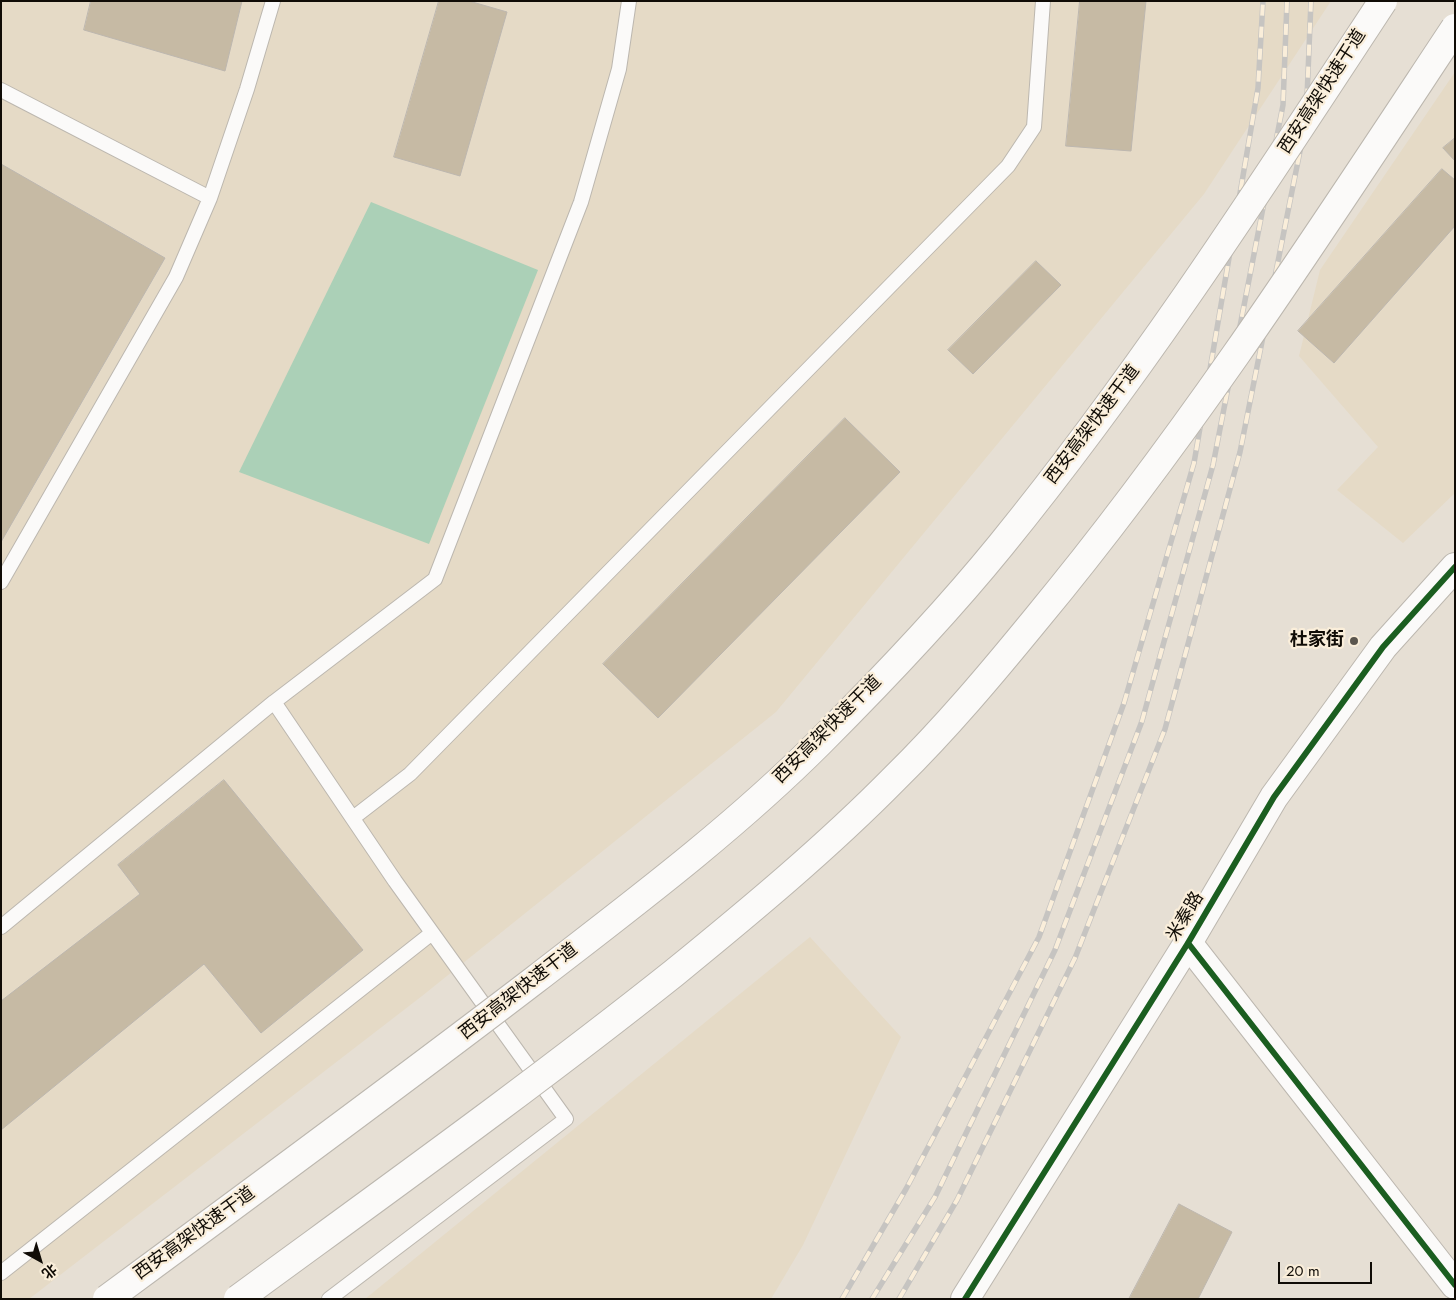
<!DOCTYPE html>
<html>
<head>
<meta charset="utf-8">
<style>
	body { margin:0 }
	#map { position:relative; width:1456px; height:1300px; overflow:hidden; background:#e6dfd4; font-family:Jost,"Noto Sans SC",sans-serif }
	canvas { display:block }
	.frame { position:absolute; inset:0; border:2px solid #100c06; pointer-events:none }
	.north { position:absolute; left:15px; top:1235px; width:50px; height:50px; -webkit-text-stroke:4px #faeeda; paint-order:stroke; rotate:141deg; font-size:14px; font-weight:700; line-height:20px; text-align:center; color:#100c06 }
	.north::after { content:''; display:block; margin:auto; width:18px; height:22px; background:#100c06; clip-path:polygon(50% 0,100% 100%,50% 72%,0 100%) }
	.scale { position:absolute; left:1278px; top:1262px; width:94px; height:22px; box-sizing:border-box; border:2px solid #100c06; border-top:0; padding-left:6px; font-size:15px; line-height:18px; white-space:nowrap; color:#100c06; -webkit-text-stroke:4px #faeeda; paint-order:stroke }
</style>
</head>
<body>
<div id="map">
<canvas width="1456" height="1300"></canvas>
<div class="frame"></div>
<div class="north">北</div>
<div class="scale">20 m</div>
</div>
<script>
const ctx = document.querySelector('canvas').getContext('2d');
ctx.lineJoin = 'round';
function paint(path, color) { ctx.fillStyle = color; ctx.fill(path, 'evenodd'); }
function stroke(path, color, width, dash) { ctx.strokeStyle = color; ctx.lineWidth = width; ctx.lineCap = dash ? 'butt' : 'round'; ctx.setLineDash(dash || []); ctx.stroke(path); }
function write(font, color, halo, rows, align = 'center') {
  ctx.font = font + ' Jost,"Noto Sans SC",sans-serif'; ctx.lineWidth = 4.5; ctx.setLineDash([]); ctx.textBaseline = 'middle'; ctx.strokeStyle = halo; ctx.fillStyle = color; for (const [text, x, y, turn = 0] of rows) {
    ctx.save(); ctx.translate(x, y); ctx.rotate((+turn || 0) * Math.PI / 180); ctx.textAlign = isNaN(turn) ? turn : align; if (halo) ctx.strokeText(text, 0, 0); ctx.fillText(text, 0, 0); ctx.restore();
  }
}
const built = new Path2D(`
	M1,1H1331L1204,194L776,712L422,996L29,1299H1Z
	M1455,72V493L1403,543L1337,490L1378,447L1299,356L1320,270Z
	M810,937L901,1037L803,1245L771,1299H365Z`);
const green = new Path2D(`
	M371,202L538,270L429,544L239,472Z`);
const building = new Path2D(`
	M91,1H242L225,71L84,30Z
	M439,1H469L507,12L460,176L394,157Z
	M1080,1H1146L1131,151L1066,146Z
	M1455,138V161L1443,148Z
	M1,164L165,258L1,542Z
	M1442,169L1455,180V226L1334,363L1298,331Z
	M1036,261L1061,285L973,374L948,350Z
	M845,418L900,472L658,718L603,664Z
	M224,780L363,950L261,1033L204,964L1,1130V1001L140,894L118,865Z
	M1179,1204L1232,1232L1198,1299H1129Z`);
const service = new Path2D(`
	M1,90L210,198
	M1,582L176,277L210,198L247,89L273,1
	M353,818L410,774L1008,166L1034,127L1043,1
	M1,927L274,702
	M1,1273L432,933
	M329,1299L566,1119L395,881L274,702L435,579L581,202L619,69L629,1`);
const minor = new Path2D(`
	M1188,943L1455,1285`);
const tertiary = new Path2D(`
	M965,1299L1188,943L1274,797L1383,647L1455,567`);
const rail = new Path2D(`
	M842,1299L906,1189L1039,937L1124,703L1194,463L1258,88L1263,1
	M872,1299L935,1197L1055,950L1142,721L1213,465L1283,105L1287,1
	M899,1299L957,1200L1075,958L1165,729L1240,452L1306,121L1311,1`);
const trunkBridge = new Path2D(`
	M107,1299C251,1193 395,1087 536,979C633,904 733,829 820,742C883,679 945,614 1001,545C1141,373 1261,187 1383,1
	M238,1299C384,1192 532,1086 674,973C750,911 826,848 895,778C946,728 992,673 1037,618C1191,432 1322,229 1455,28`);
const cycleway = new Path2D(`
	M1188,943L1455,1285
	M965,1299L1188,943L1274,797L1383,647L1455,567`);
const markers = [
	[1354,641,5,"#5b564e"]
];
const streetNames = [
	["西安高架快速干道",1323,92,-57],
	["西安高架快速干道",1093,425,-53],
	["西安高架快速干道",828,730,-45],
	["米秦路",1186,917,-59],
	["西安高架快速干道",519,992,-38],
	["西安高架快速干道",195,1234,-36]
];
const poiNames = [
	["杜家街",1344,641]
];
paint(built, '#e5dac6');
paint(green, '#abd0b7');
paint(building, '#c6baa4');
stroke(building, '#bdb7af', 1);
stroke(service, '#bcb7af', 16);
stroke(minor, '#bcb7af', 30);
stroke(tertiary, '#bcb7af', 30);
stroke(service, '#fbfaf9', 14);
stroke(minor, '#fbfaf9', 28);
stroke(tertiary, '#fbfaf9', 28);
stroke(rail, '#c6c4c1', 5.5);
stroke(rail, '#faeeda', 4, [11]);
stroke(trunkBridge, '#bcb7af', 30, []);
stroke(trunkBridge, '#fbfaf9', 28);
stroke(cycleway, '#1b5e20', 6);
for (const [x, y, r, color] of markers) { const dot = new Path2D(); dot.arc(x, y, r, 0, 2 * Math.PI); ctx.fillStyle = color; ctx.fill(dot); stroke(dot, '#faeeda', 2); }
write('18px', '#100c06', '#faeeda', streetNames);
write('bold 18px', '#100c06', '#faeeda', poiNames, 'right');
</script>
</body>
</html>
